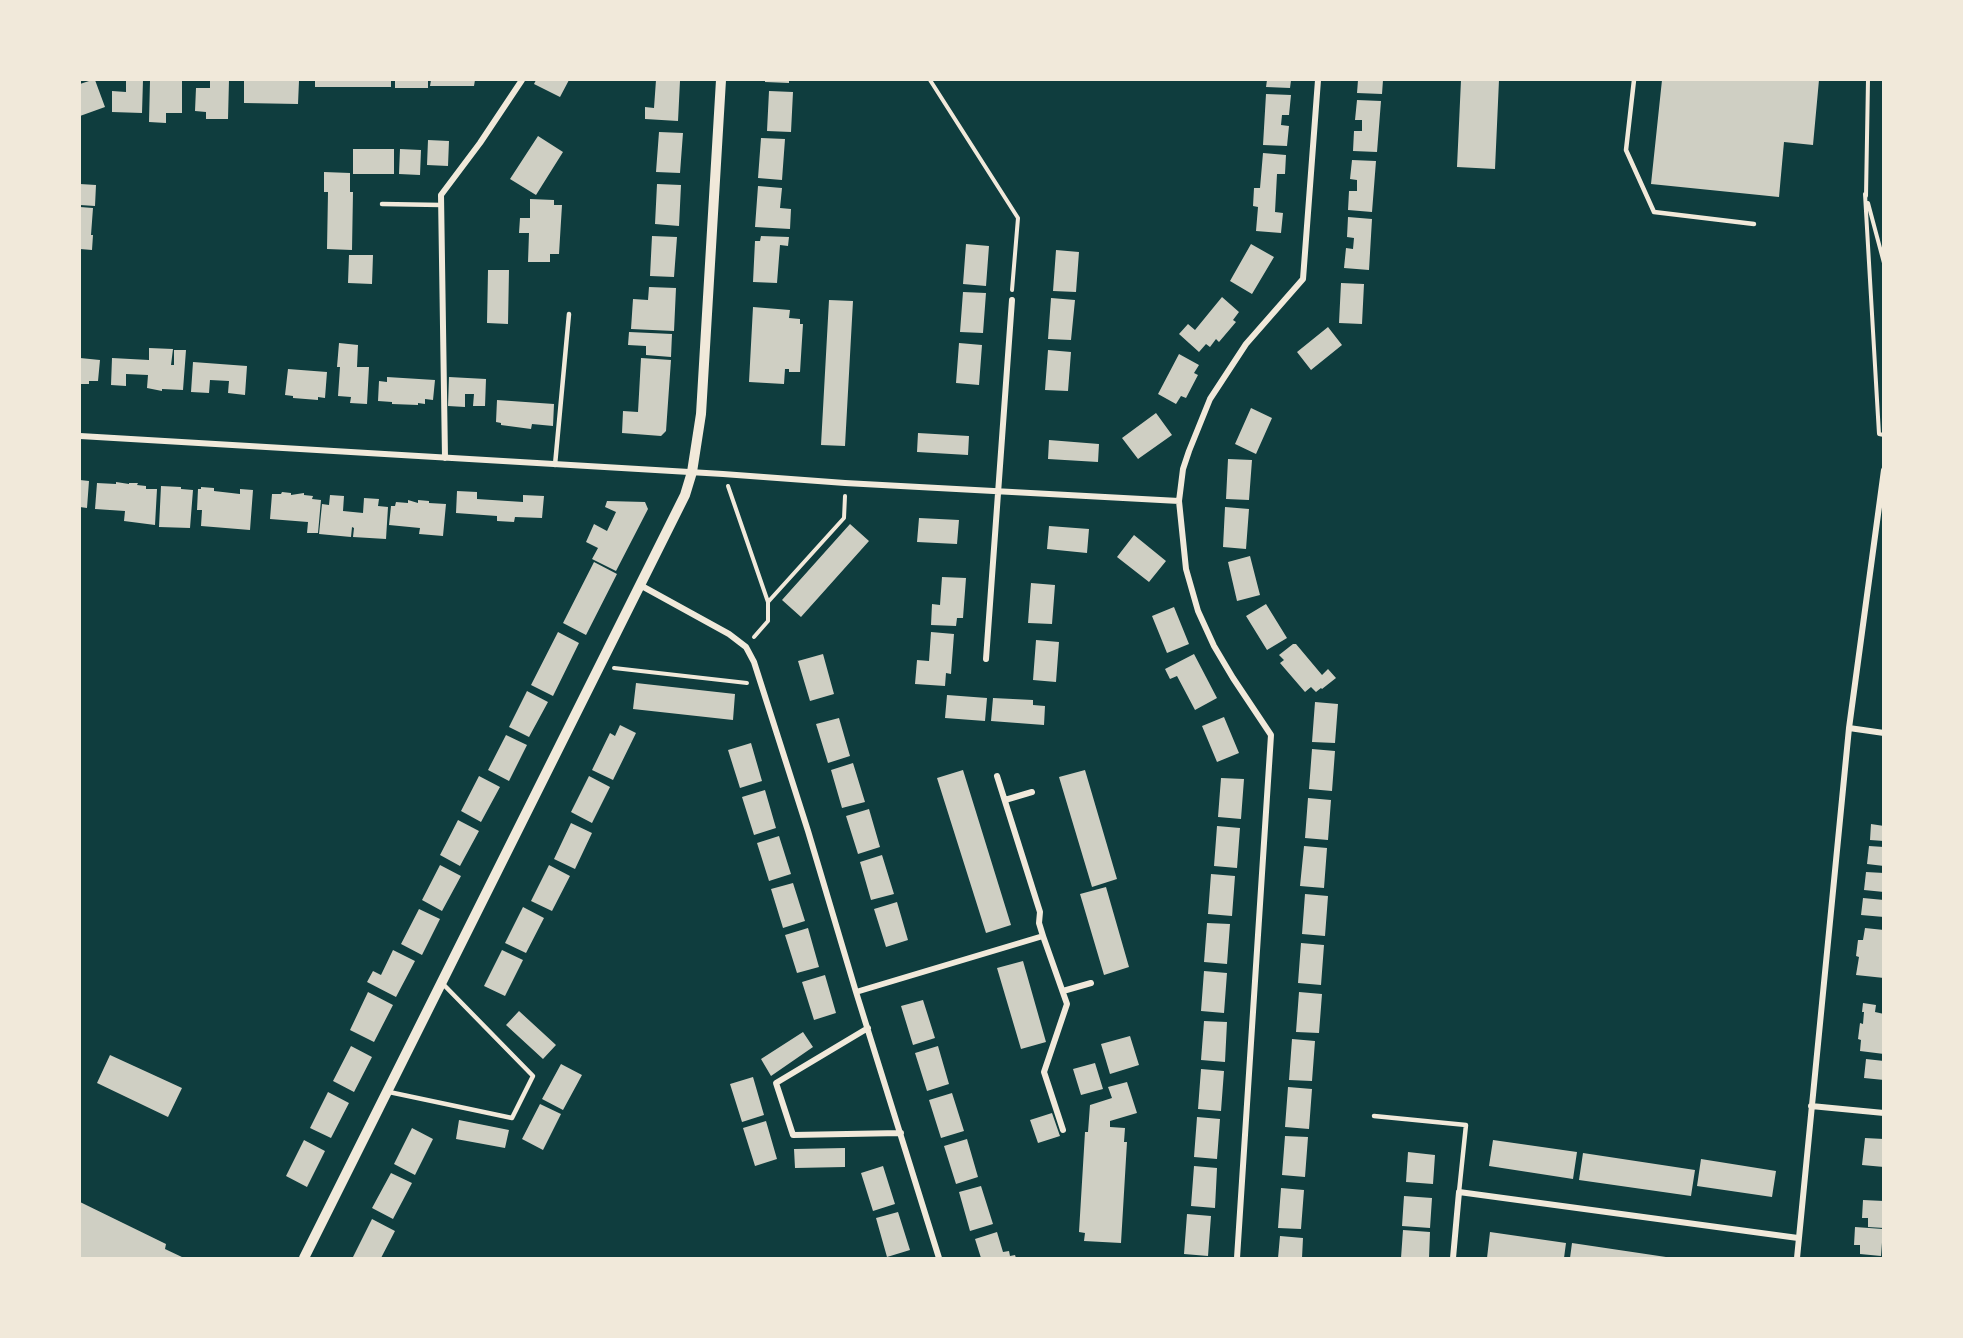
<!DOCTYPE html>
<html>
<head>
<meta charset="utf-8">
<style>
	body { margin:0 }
	#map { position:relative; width:1963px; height:1338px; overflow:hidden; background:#0f3d3e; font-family:Merriweather,serif }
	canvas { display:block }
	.frame { position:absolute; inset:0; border:81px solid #f1e9da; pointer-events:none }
</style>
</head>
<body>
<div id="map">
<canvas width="1963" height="1338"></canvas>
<div class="frame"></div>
</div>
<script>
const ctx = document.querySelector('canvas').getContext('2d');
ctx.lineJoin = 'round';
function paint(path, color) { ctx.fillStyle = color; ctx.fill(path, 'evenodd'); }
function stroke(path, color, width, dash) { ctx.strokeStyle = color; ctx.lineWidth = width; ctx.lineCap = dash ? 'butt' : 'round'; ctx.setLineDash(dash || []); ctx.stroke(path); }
const building = new Path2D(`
	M92,80H95L105,107L80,116V84Z
	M126,80H143L142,113L112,112V91L126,92Z
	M163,80H182V113H166V123L149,122L150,81H163Z
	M210,80H229L228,119H206V112L195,111L196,88H210Z
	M244,80L299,81L298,104L244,103Z
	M315,80H391V87H315Z
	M395,80H428V88H395Z
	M431,80H475L474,86H430Z
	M536,80H569L560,97L534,84Z
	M656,80L680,81L678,121L645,119V107L654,108Z
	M765,80H789V83L765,82Z
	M1267,80H1291L1290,88L1266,87Z
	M1358,80H1383L1382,94L1357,93Z
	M1461,80H1499L1495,169L1457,167Z
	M1662,80H1819L1813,145L1784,142L1779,197L1651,184Z
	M769,91L793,92L791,132L767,131Z
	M1266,94L1291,95L1289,115H1282L1281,125L1289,126L1287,146L1263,145Z
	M1357,100L1381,101L1377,152L1353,151L1354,131H1362V120H1355Z
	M659,132L683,133L680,173L656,172Z
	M538,136L563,152L536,195L510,179Z
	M761,138L785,139L782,180L758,178Z
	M428,140L449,141L448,166L427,165Z
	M353,149H394V174H353Z
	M400,149L421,150L420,175L399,174Z
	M1263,153L1286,155L1285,174H1277L1275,212L1283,213L1281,233L1256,231L1258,207L1253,206L1254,188H1260Z
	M1352,160L1376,161L1372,212L1348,210L1349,191H1357V180L1350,179Z
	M324,172L350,173V192H353L352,250L327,249L328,192H324Z
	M80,184L96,185L95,206L80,205Z
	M657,184L681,185L679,226L655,224Z
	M758,186L782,188L780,208L791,209L790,229L755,227Z
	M530,199L554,200V205H562L559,254H550V262H528L529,233H519L520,218H530Z
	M80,207L93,208L91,235H93L92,250L80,249Z
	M1348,217L1372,219L1369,270L1344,268L1346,248L1353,249L1354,238L1347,237Z
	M652,236L677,237L674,277L650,276Z
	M761,236L789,237L788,246L780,245L777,283L753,282L755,241H760Z
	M966,244L989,246L986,286L963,284Z
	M1251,244L1274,257L1252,294L1230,281Z
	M1056,250L1079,252L1076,292L1053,291Z
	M349,255H373L372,284L348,283Z
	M488,270H509L508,324L487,323Z
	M1341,283L1364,284L1362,324L1339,323Z
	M649,287L676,288L674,331L631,329L633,299L648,300Z
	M963,292L986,293L983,333L960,332Z
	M1222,297L1239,312L1233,320L1236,322L1219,342L1216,339L1210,347L1206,344L1199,352L1179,334L1188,324L1195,330Z
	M1051,298L1075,300L1071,340L1048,339Z
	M829,300L853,301L845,446L821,445Z
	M753,307L790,310L789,318L800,319V324H803L800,372H789V369H785L784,384L749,382Z
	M1328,327L1342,345L1311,370L1297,352Z
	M629,332L672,334L671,357L646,355V346L628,345Z
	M339,343L358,345L357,367H369L367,404L350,403L351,397L338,396L340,367H337Z
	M959,343L982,345L979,385L956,383Z
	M149,348L173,349L171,365H174V350H186L183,390L162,389V391L147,388L148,375L126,374V386L111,385L112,358L149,360Z
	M1048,350L1071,352L1068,391L1045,390Z
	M1179,354L1199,365L1194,373L1198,375L1186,398L1181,396L1176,404L1158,394Z
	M80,358L100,360L98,381H89V384H80Z
	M641,358L671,360L666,431L661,436L622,433L623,411L638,412Z
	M193,362L247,366L245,395L228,393L229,381L210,380L209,393L191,392Z
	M288,369L327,372L325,398L318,397V400L293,398V396L285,395Z
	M387,377L435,380L433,400L425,399V404L418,403V405L392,404V402L378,401L379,381L387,382Z
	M449,377L486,379L485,406H473L474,394H465V407L448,406Z
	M497,400L554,404L553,426L532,424L531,429L501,425V423L496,422Z
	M1251,408L1272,418L1256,454L1235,444Z
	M1156,413L1172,435L1138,459L1122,438Z
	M918,433L969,436L968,455L917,452Z
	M1049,440L1099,444L1098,462L1048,459Z
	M1228,459L1252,460L1249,500L1226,499Z
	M80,480L89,481L87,508L80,507Z
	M116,482L129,484V483H138L137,485L146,486V489H157L155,525L124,521L125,511L95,509L97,483L116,484Z
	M161,486L181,487V489L193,490L190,528L159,527Z
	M201,487L214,488V491L240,494V489L253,490L250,530L201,526L202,510H197L198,489H201Z
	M457,491L477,492V499L523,502V495L544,496L542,518L515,517L514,522L497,521V516L456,513Z
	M282,492L291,493V495L304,493V495L313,496L312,499L321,500L318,533H307L308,522L270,519L272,494H281Z
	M330,495L344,496L343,511L363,513L364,498L379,499L378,506L388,507L386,539L353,537L354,528L352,527L351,537L319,534L322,504L329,505Z
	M408,500L418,503V500L429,501V503L446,504L443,536L419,534L420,528L389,525L391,506H395L396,502L408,503Z
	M607,501L645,502L648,509L616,571L592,559L598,548L586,542L594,524L607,531L616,512L605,507Z
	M1225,507L1249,509L1246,549L1223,547Z
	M919,518L959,520L957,544L917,542Z
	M850,524L869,541L801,617L782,600Z
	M1049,526L1089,529L1087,553L1047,549Z
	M1134,535L1166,561L1149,582L1117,557Z
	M1250,556L1260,595L1237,601L1228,562Z
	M594,562L617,574L586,635L563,623Z
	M942,577L966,578L963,618H957L956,626L931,625L932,604L940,605Z
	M1031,583L1055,585L1052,624L1028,623Z
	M1266,604L1287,638L1267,650L1246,616Z
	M1174,607L1189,644L1167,653L1152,616Z
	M558,632L579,643L553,696L531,685Z
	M931,632L954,634L951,674L946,673L945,686L915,684L917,660L929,661Z
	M1036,640L1059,642L1056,682L1033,680Z
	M1293,644H1296L1322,675L1328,669L1336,678L1322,689L1321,688L1316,692L1311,687L1305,692L1280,663L1284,660L1279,655Z
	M823,654L834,694L810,701L798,661Z
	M1194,654L1217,698L1195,710L1177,676L1170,679L1165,669Z
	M636,683L735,694L733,720L633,709Z
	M527,691L548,702L529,737L509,727Z
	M947,695L987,698L985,721L945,718Z
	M993,698L1033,700V705L1045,706L1044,725L991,721Z
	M1315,702L1338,704L1335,743L1312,742Z
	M1224,717L1239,753L1217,762L1202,726Z
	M839,718L850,756L828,763L816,724Z
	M620,725L636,733L613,780L592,770L610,733L615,736Z
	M506,735L527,745L509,781L488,770Z
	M751,743L762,781L740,788L728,750Z
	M1312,749L1335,751L1332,791L1309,789Z
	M853,763L865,802L842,808L831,770Z
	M963,770L1011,925L986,933L937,778Z
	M1085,770L1117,879L1092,887L1059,777Z
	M479,776L500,787L481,822L461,811Z
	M589,776L610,787L592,823L571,812Z
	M1221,778L1244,779L1241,819L1218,817Z
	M765,790L776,828L754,835L742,797Z
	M1308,798L1331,800L1328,840L1305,838Z
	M869,809L880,847L858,854L846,816Z
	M458,820L479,831L460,866L440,855Z
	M571,823L592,833L575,869L554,859Z
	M1871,824L1884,826V841L1870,840Z
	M1217,826L1240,828L1237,868L1214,866Z
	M779,836L791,874L769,881L757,843Z
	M1304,846L1327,848L1324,888L1300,886Z
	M1869,846L1884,847V866L1867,864Z
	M882,855L894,894L871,900L860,862Z
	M440,865L461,876L442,911L422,900Z
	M549,865L570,876L552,911L531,901Z
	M1866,872L1884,873V892L1864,890Z
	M1211,874L1235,876L1232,916L1208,914Z
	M793,883L805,921L783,928L771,889Z
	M1106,887L1129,967L1104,975L1080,894Z
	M1305,894L1328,896L1325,936L1302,934Z
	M1863,898L1884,900V917L1861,915Z
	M897,902L908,940L886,947L874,909Z
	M523,907L544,918L526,953L505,943Z
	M419,909L440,919L422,955L401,944Z
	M1207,923L1230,924L1227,964L1204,962Z
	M808,928L819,967L797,973L785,935Z
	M1865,928L1884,930V978L1856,975L1859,957L1856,956L1858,940H1863Z
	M1301,943L1324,945L1321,985L1298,983Z
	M393,950L415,961L396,997L367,982L373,971L381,975Z
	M502,950L523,960L505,996L484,986Z
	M1023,961L1046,1042L1021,1049L997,968Z
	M1204,971L1227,973L1224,1013L1201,1011Z
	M825,975L836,1013L814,1020L802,982Z
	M368,992L393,1005L374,1042L350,1030Z
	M1299,992L1322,994L1319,1033L1296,1032Z
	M923,1000L935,1038L913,1045L901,1006Z
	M1863,1003L1876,1005L1875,1012L1884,1014V1054L1860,1051L1861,1040L1858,1039L1860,1023L1863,1024L1864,1012H1862Z
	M519,1011L556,1045L543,1059L506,1025Z
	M1204,1021L1227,1022L1225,1062L1201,1060Z
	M803,1032L813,1047L771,1076L761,1059Z
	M1130,1036L1139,1065L1110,1074L1101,1044Z
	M1292,1039L1315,1041L1312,1081L1289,1080Z
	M351,1046L372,1057L354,1092L333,1081Z
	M938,1046L949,1084L927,1091L915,1053Z
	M110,1055L182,1088L168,1117L97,1083Z
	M1866,1059L1884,1061V1080L1864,1078Z
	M1095,1063L1103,1089L1081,1095L1073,1069Z
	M561,1064L582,1075L563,1110L542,1099Z
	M1201,1069L1224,1071L1221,1111L1198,1109Z
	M753,1077L764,1115L742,1122L730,1084Z
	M1127,1082L1137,1113L1110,1121V1127L1125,1128L1124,1142H1127L1121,1243L1084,1241L1085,1233L1079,1232L1085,1132H1088L1090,1105L1112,1098L1108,1087Z
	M1288,1087L1312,1089L1309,1129L1285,1127Z
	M328,1092L349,1103L331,1138L310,1128Z
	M952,1093L964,1131L941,1138L929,1100Z
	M540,1104L561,1114L543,1150L522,1139Z
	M1052,1113L1060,1136L1038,1143L1030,1120Z
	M1197,1117L1220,1119L1217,1159L1194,1157Z
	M459,1120L509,1130L505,1148L456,1139Z
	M766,1121L777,1159L755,1166L743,1128Z
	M412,1128L433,1139L415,1175L394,1164Z
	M1285,1136L1308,1137L1305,1177L1282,1175Z
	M1865,1138L1884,1139V1167L1862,1165Z
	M967,1139L978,1177L956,1184L944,1146Z
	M304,1140L325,1151L307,1187L286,1176Z
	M1493,1140L1577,1152L1573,1179L1489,1166Z
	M845,1148V1167L795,1168L794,1149Z
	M1408,1152L1435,1155L1433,1184L1406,1182Z
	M1583,1153L1695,1170L1691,1196L1579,1180Z
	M1701,1159L1776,1171L1772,1197L1697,1186Z
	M883,1166L895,1204L873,1211L861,1173Z
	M1194,1166L1217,1168L1215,1208L1191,1206Z
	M391,1173L412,1183L393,1219L372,1208Z
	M981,1186L993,1224L970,1231L959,1192Z
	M1281,1188L1304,1190L1301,1229L1278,1228Z
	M1404,1196L1432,1198L1430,1228L1402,1226Z
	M1863,1200L1884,1201V1228L1868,1227V1218H1862Z
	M80,1202L166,1244L165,1249L184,1258H80Z
	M898,1212L910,1250L887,1257L876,1218Z
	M1187,1214L1211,1216L1208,1256L1184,1254Z
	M372,1219L395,1231L381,1258H357L353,1257Z
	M1855,1227L1883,1229L1881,1256L1860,1254V1245H1854Z
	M1403,1230L1430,1232L1429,1258H1401Z
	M997,1232L1003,1252L1009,1251L1010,1256L1015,1255L1016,1258H981L975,1239Z
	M1490,1232L1566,1243L1564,1258H1487Z
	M1280,1236L1303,1238L1302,1258H1278Z
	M1572,1243L1666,1257V1258H1570Z`);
const path = new Path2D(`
	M930,80L1018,218L1012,290
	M1865,194L1879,434L1884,435
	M1866,196L1868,80
	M1868,203L1884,263
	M728,486L768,602
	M754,637L768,621V602L844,518L845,496
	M614,668L747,683`);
const service = new Path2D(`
	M1634,80L1626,150L1654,212L1754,224
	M382,204L441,205
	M555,465L569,314
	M389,1092L512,1118L533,1076L443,984
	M1374,1116L1466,1125L1459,1192`);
const minor = new Path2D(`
	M80,436L723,474L845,483L1179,501
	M445,458L441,195L480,143L522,80
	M640,585L729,634L746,647L754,662L808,831L856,992L939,1258
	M986,659L1012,300
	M1849,728L1884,733
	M997,776L1040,912L1039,923L1043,936
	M1005,800L1032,792
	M1063,991L1091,983
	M856,992L1043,936L1067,1004L1044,1072L1063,1130
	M868,1028L776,1083L793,1135L901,1133
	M1811,1106L1884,1113
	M1237,1258L1271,735L1233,678L1214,646L1198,611L1186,569L1179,501L1183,469L1189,451L1210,399L1246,344L1303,279L1318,80
	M1453,1258L1459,1192L1798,1238
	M1797,1258L1849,728L1884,470`);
const tertiary = new Path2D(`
	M304,1258L685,495L692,472L701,414L721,80`);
paint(building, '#cfcfc3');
stroke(path, '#f1e9da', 4);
stroke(service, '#f1e9da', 4.5);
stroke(minor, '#f1e9da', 6);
stroke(tertiary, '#f1e9da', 10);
</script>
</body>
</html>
